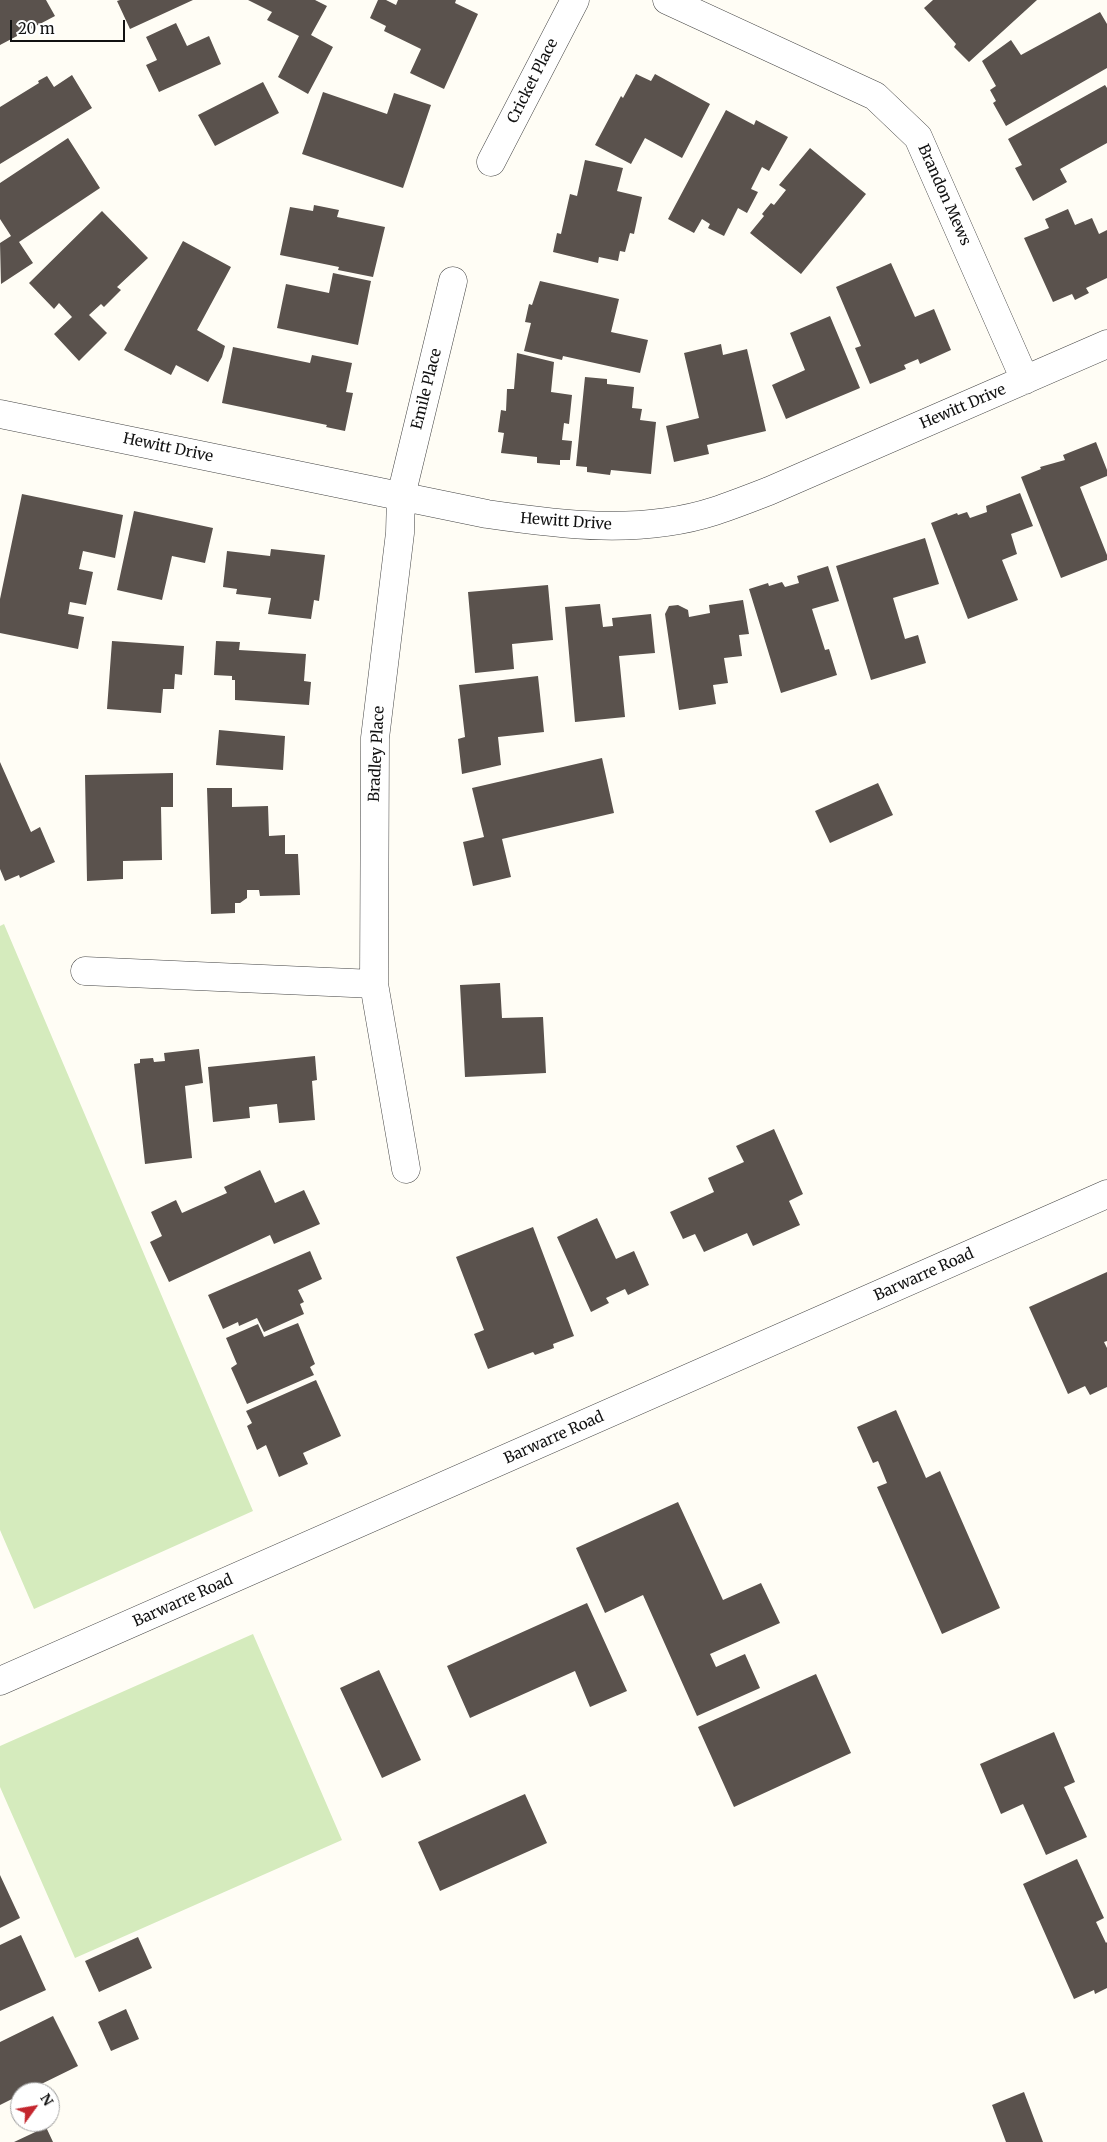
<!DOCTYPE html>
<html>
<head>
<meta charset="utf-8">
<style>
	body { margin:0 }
	#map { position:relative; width:1107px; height:2142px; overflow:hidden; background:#fffdf5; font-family:Merriweather,serif }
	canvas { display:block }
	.north { position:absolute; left:10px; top:2082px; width:50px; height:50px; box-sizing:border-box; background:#fff; border:1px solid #a0a0a0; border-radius:50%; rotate:58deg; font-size:14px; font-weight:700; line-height:20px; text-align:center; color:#111 }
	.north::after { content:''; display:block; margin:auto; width:18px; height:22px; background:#c4262e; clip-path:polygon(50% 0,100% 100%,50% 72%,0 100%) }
	.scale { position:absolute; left:10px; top:20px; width:115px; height:22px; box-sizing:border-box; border:2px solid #111; border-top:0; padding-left:6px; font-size:15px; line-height:18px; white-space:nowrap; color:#111; -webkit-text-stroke:4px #fff; paint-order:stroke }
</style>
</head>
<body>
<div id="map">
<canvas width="1107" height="2142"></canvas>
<div class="north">N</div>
<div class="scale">20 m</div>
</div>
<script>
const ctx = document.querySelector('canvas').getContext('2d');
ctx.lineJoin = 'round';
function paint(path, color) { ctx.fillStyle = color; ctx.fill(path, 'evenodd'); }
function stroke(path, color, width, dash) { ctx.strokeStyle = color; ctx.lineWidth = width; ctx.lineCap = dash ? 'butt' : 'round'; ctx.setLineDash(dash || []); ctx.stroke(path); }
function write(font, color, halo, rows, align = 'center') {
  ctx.font = font + ' Merriweather,serif'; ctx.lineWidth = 5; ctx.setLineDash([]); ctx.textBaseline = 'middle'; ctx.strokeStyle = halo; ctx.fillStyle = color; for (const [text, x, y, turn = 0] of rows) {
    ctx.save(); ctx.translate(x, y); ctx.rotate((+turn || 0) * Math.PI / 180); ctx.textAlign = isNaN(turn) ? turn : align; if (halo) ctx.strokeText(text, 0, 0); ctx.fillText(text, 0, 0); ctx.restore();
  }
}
const green = new Path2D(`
	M4,924L253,1511L34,1609L0,1530V926Z
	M253,1634L342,1840L75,1958L0,1787V1746Z`);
const building = new Path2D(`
	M0,0H46L55,16L0,45Z
	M120,0H193L130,29L117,1Z
	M248,0H315L327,6L311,35L333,47L308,94L278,77L299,36L267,20L272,12Z
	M378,0H386L396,5L398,0H456L455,3L478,14L444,89L410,73L421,49L384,31L386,26L370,18Z
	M933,0H1037L969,62L954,47L956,44L924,8Z
	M1100,12L1107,24V68L1006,126L993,103L996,101L990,90L996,86L982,61L1011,40L1021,55Z
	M176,23L187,46L209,36L221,64L159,92L146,65L157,60L146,37Z
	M636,74L651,81L655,74L710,104L682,158L645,138L631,164L595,145L621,96L623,98Z
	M72,75L92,108L0,164V107L39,83L38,81L47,76L54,87Z
	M263,82L279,113L215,146L198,115Z
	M1105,85L1107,88V143L1060,169L1067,182L1033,201L1015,168L1022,165L1008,139Z
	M323,92L387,114L394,93L431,105L403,188L302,154Z
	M726,110L754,125L756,120L788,137L769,171L762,167L751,189L758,192L747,213L738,208L724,236L708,228L710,224L702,219L694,233L668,219Z
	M68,138L100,188L19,242L33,263L1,284L0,243L11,236L0,219V183Z
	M810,148L866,194L801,274L750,233L764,216L762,214L771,203L774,205L786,190L779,185Z
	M585,160L623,168L617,191L642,197L634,234L630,233L625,252L620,251L618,261L599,257L598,263L553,252L557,233L561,234L570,194L577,196Z
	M314,205L339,210L337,217L385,227L373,277L338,270L339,267L280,255L290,207L313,211Z
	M1068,209L1075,225L1092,218L1099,234L1107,230V278L1086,288L1089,293L1075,300L1072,294L1053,302L1024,238L1049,228L1045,219Z
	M102,211L148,258L117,287L121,290L104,307L101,304L89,315L107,333L79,361L54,334L72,317L59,303L54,309L29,283Z
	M183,241L231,267L197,330L225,346L222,357L208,382L176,365L171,375L124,350Z
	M891,263L915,317L934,309L951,350L920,364L918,359L904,365L906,369L870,384L855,348L861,346L836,287Z
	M333,273L371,281L358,345L277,328L286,284L329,293Z
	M540,281L619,299L611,332L648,340L640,373L563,356L562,360L524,351L531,323L525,322L529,304L532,305Z
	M830,316L860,388L786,419L772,385L805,370L790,333Z
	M721,344L723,355L747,349L766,431L707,445L709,454L674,462L666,426L699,418L684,353Z
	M233,347L310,363L312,355L352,363L346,392L353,393L345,431L326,427L327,425L222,403Z
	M517,353L554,362L551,392L572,395L569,424L564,423L562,440L572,441L570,460H560V465L537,463V457L501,453L504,433L498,432L501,410L506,411L507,389H514Z
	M585,377L607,379V384L634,387L632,408L642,409L640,420L656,422L651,474L611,470L610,475L587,472V467L576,466Z
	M1096,442L1107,470V476L1080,487L1107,555V560L1061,578L1021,477L1041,469L1040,467L1065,460L1063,455Z
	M1020,493L1033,526L1011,534L1017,554L1002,560L1018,600L968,619L931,523L957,513L958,515L967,512L970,518L987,512L986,506Z
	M22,494L123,515L115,558L83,551L79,569L93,572L86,605L70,602L68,614L84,617L78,649L0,633V599Z
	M134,511L213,528L205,563L172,556L162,600L117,590Z
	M925,538L939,584L893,598L905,639L918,635L926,663L871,680L836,566Z
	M271,549L325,555L319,601L314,600L311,619L268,614L271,598L236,594L237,589L223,587L227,551L270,556Z
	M828,566L839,601L812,609L825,650L829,649L837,675L781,693L749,589L768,583L769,586L782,582L785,587L799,583L797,576Z
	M548,585L553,640L512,644L514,669L475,673L468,592Z
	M743,600L749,634L739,635L742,656L724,658L728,683L713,685L716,704L679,710L665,614L669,606L678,605L688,610L689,617L710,613L709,605Z
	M600,604L603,627L613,626L612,618L651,614L655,653L619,656L625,717L575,722L565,607Z
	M112,641L184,646L182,675L175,674L174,689H163L161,713L107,709Z
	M216,641L240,642L239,650L306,654L304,681L311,682L309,705L235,700V680H232V676L214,675Z
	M538,676L544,732L498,737L501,765L462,774L458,739L465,737L459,685Z
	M219,730L285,736L283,770L216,765Z
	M602,758L614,813L502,839L511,877L473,886L463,842L484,837L472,788Z
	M0,762L31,832L40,827L55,862L20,878L19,875L5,881L0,869Z
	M173,773V807H161L162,860L123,861V879L87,881L85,775Z
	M878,783L893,815L830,843L815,811Z
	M207,788H232V807L268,806L269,836L285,835V854H298L300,895L260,896L259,890H247V898L240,903H235V913L211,914Z
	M500,983L502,1018L543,1017L546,1073L465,1077L460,985Z
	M199,1049L203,1083L185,1086L192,1158L145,1164L134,1064L140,1063V1059L153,1058L154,1062L165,1061L164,1053Z
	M315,1056L317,1080L312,1081L315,1120L279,1123L277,1104L249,1107L250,1118L213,1122L208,1067Z
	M774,1129L803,1194L789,1201L800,1225L753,1246L747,1233L704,1252L695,1234L683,1239L670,1212L714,1192L708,1178L744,1162L736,1146Z
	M260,1170L275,1203L304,1190L320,1224L274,1244L270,1235L169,1282L150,1242L162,1236L151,1212L176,1200L182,1213L227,1193L224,1187Z
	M597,1218L616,1259L634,1251L649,1285L628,1295L625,1289L606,1298L609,1303L591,1312L557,1237Z
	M533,1227L574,1336L553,1344L554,1348L535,1355L533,1352L488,1369L474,1334L484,1330L456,1257Z
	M310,1251L322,1279L298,1290L304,1302L300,1304L304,1314L264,1332L257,1318L239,1326L238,1322L223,1329L208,1295Z
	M1107,1272V1341L1104,1342L1107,1348V1387L1090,1395L1085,1386L1068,1394L1029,1307Z
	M298,1323L315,1364L310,1367L314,1375L247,1404L231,1368L237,1364L226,1338L258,1324L264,1337Z
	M316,1380L341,1436L303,1453L308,1464L279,1477L266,1445L257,1450L247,1426L252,1423L246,1411Z
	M896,1410L926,1478L940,1471L1000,1608L942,1634L877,1487L887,1483L878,1461L873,1463L857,1427Z
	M678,1502L723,1600L761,1583L780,1623L710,1654L716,1667L745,1654L760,1688L697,1716L643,1595L605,1613L576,1548Z
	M587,1603L627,1691L590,1707L575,1671L470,1718L447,1666Z
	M379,1670L421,1760L382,1778L340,1688Z
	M816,1674L851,1753L734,1807L698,1727Z
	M1054,1732L1075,1782L1064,1787L1087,1837L1046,1855L1023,1804L1001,1814L980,1764Z
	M525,1794L547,1843L440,1891L418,1842Z
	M1077,1859L1104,1918L1096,1922L1106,1943L1107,1942V1988L1095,1994L1094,1990L1074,1999L1023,1884Z
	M0,1875L20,1918L0,1928Z
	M21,1935L46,1990L0,2011V1945Z
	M138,1937L152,1968L99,1992L85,1961Z
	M126,2009L139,2039L111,2051L98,2022Z
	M53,2016L78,2066L25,2092H20V2095L0,2105V2042Z
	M1024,2092L1043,2142H1006L992,2105Z
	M46,2127L53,2142H14Z`);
const minor = new Path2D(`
	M667,0L875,96L918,137L1025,380
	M491,162L575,0
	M0,414L487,514C562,525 641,535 715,511C733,505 751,498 769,491L1107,344
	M85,971L374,984L375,738L400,533L401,496L453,281
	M374,984L406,1169
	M0,1681L1107,1194`);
const streetNames = [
	["Cricket Place",533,81,-63],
	["Brandon Mews",944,195,66],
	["Emile Place",427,389,-76],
	["Hewitt Drive",963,407,-23],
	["Hewitt Drive",168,448,12],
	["Hewitt Drive",566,522,4],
	["Bradley Place",377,754,-87],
	["Barwarre Road",924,1275,-24],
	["Barwarre Road",554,1438,-24],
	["Barwarre Road",183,1601,-24]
];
paint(green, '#d5ebbd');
paint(building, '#5a524d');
stroke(minor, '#444', 29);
stroke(minor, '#fff', 28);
write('15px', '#111', '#fff', streetNames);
</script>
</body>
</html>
